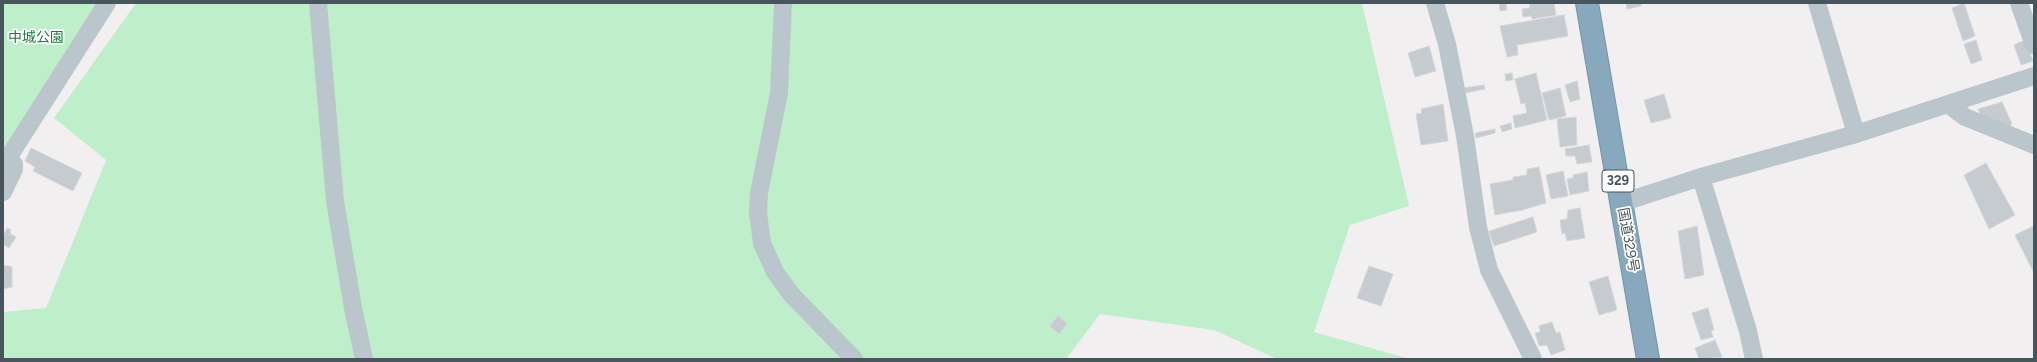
<!DOCTYPE html>
<meta charset="utf-8">
<style>
body{margin:0}
#map{position:relative;width:2037px;height:362px;overflow:hidden;background:#f2eff0;font-family:Figtree,sans-serif}
canvas{display:block}
.frame{position:absolute;inset:0;border:4px solid #48555c;pointer-events:none}
</style>
<div id="map">
<canvas width="2037" height="362"></canvas>
<div class="frame"></div>
</div>
<script>
const ctx = document.querySelector('canvas').getContext('2d');
ctx.lineJoin = 'round';
function fillPath(path, color) { ctx.fillStyle = color; ctx.fill(path, 'evenodd'); }
const shape = rows => new Path2D(rows.map(r => 'M' + r).join(''));
function stroke(path, color, width, dash) { ctx.strokeStyle = color; ctx.lineWidth = width; ctx.lineCap = dash ? 'butt' : 'round'; ctx.setLineDash(dash || []); ctx.stroke(path); }
function drawText(font, color, halo, rows, align = 'center') {
  ctx.font = font + ' Figtree,"Noto Sans JP",sans-serif'; ctx.lineWidth = 3.5; ctx.setLineDash([]); ctx.textBaseline = 'middle'; ctx.strokeStyle = halo; ctx.fillStyle = color; for (const [text, x, y, turn = 0] of rows) {
    ctx.save(); ctx.translate(x, y); ctx.rotate((+turn || 0) * Math.PI / 180); ctx.textAlign = isNaN(turn) ? turn : align; if (halo) ctx.strokeText(text, 0, 0); ctx.fillText(text, 0, 0); ctx.restore();
  }
}
fillPath(shape([
 [3,3,98,3,3,150],
 [136,3,1362,3,1409,206,1350,225,1314,332,1410,359,1277,359,1214,330,1100,314,1066,359,3,359,3,312,46,308,106,160,54,118]
]), '#bfeecb');
const building = shape([
 [1499,3,1506,3,1507,10,1500,11,1499,3],
 [1529,3,1554,3,1556,15,1532,19,1531,16,1523,17,1522,9,1530,8,1529,3],
 [1626,3,1642,3,1641,6,1627,9,1626,3],
 [1964,3,1975,36,1963,41,1952,8,1964,3],
 [1564,15,1568,36,1517,45,1518,55,1507,57,1500,26,1564,15],
 [1976,40,1982,60,1971,64,1964,44,1976,40],
 [2025,40,2033,61,2021,65,2014,45,2025,40],
 [1429,46,1436,71,1415,77,1408,53,1429,46],
 [1512,73,1513,80,1506,81,1505,74,1512,73],
 [1536,73,1547,120,1515,128,1513,116,1527,113,1525,103,1521,104,1515,79,1536,73],
 [1577,81,1580,99,1570,102,1565,85,1577,81],
 [1484,85,1485,89,1465,93,1463,88,1484,85],
 [1560,88,1566,116,1549,120,1542,93,1560,88],
 [1664,94,1671,118,1651,123,1644,100,1664,94],
 [2002,102,2012,124,2006,127,1980,114,1978,109,2002,102],
 [1443,104,1448,141,1421,145,1416,114,1422,113,1421,109,1443,104],
 [1576,117,1577,145,1560,147,1557,119,1576,117],
 [1511,123,1512,129,1502,132,1500,126,1511,123],
 [1495,129,1495,133,1476,138,1475,133,1495,129],
 [1589,145,1592,162,1577,164,1575,156,1566,156,1565,149,1589,145],
 [31,148,82,173,73,191,33,171,35,167,25,161,31,148],
 [1986,163,2015,215,1989,229,1964,175,1986,163],
 [1539,167,1546,203,1522,210,1495,215,1490,184,1513,180,1513,177,1527,175,1527,169,1539,167],
 [1563,171,1568,196,1551,199,1546,175,1563,171],
 [1587,172,1589,191,1570,195,1567,179,1573,178,1573,175,1587,172],
 [1580,208,1585,238,1567,241,1565,233,1562,234,1560,220,1567,219,1568,210,1580,208],
 [1533,217,1537,232,1494,246,1489,231,1533,217],
 [1697,226,1704,275,1685,279,1678,231,1697,226],
 [2034,226,2034,273,2015,235,2034,226],
 [7,228,11,230,10,234,16,237,9,248,3,244,3,237,7,228],
 [3,265,12,267,12,287,3,289,3,265],
 [1369,266,1393,274,1381,306,1357,298,1369,266],
 [1608,276,1617,310,1599,315,1589,282,1608,276],
 [1708,308,1714,330,1711,331,1713,337,1701,340,1692,313,1708,308],
 [1058,316,1067,324,1059,334,1050,326,1058,316],
 [1552,322,1556,333,1560,332,1565,350,1551,355,1547,345,1539,346,1535,333,1540,332,1539,326,1552,322],
 [1715,340,1722,357,1699,359,1695,348,1715,340]
]);
fillPath(building, '#c6cbcf');
stroke(building, '#d3d6db', 1);
const highway = shape([
 [1587,3,1648,359]
]);
stroke(highway, '#7494a8', 24);
stroke(shape([
 [318,3,335,201,353,308,364,359],
 [783,3,779,93,759,193,758,213,762,243,775,272,791,294,854,359],
 [1435,3,1447,44,1465,136,1478,227,1489,270,1533,359],
 [1817,3,1856,134],
 [2019,3,2034,45],
 [1949,105,1965,117,2034,145],
 [3,166,107,3],
 [1701,177,1748,331,1754,359],
 [3,192,14,169,14,164,6,160],
 [1621,203,1701,177,1856,134,2034,76]
]), '#bbc6cc', 18);
stroke(highway, '#88a9bd', 22);
for (const [x, y, w] of [
 [1618,181,32]
]) { const box = new Path2D(); box.roundRect(x - w / 2, y - 11, w, 22, 3); ctx.fillStyle = '#fff'; ctx.fill(box); stroke(box, '#48555c', 1); }
drawText('bold 13px', '#48555c', null, [
 ["329",1618,181]
]);
drawText('14px', '#1a7c3d', '#fff', [
 ["中城公園",36,38]
]);
drawText('14px', '#48555c', '#fff', [
 ["国道329号",1628,240,80]
]);
</script>
